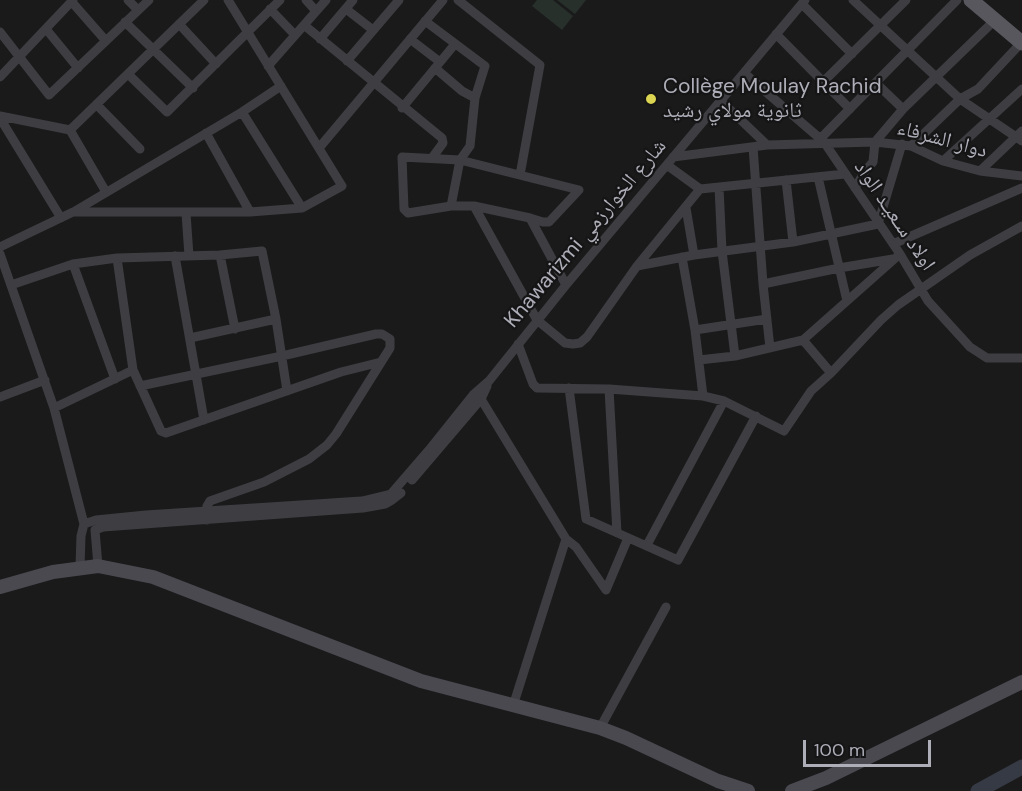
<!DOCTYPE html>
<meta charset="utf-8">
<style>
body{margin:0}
#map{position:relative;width:1022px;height:791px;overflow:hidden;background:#1a1a1b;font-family:"DM Sans",sans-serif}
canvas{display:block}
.scale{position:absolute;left:803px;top:740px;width:128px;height:27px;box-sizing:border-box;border:3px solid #aeaeb9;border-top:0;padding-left:8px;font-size:18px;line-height:21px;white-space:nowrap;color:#aeaeb9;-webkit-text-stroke:4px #151516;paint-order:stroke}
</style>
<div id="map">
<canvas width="1022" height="791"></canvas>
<div class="scale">100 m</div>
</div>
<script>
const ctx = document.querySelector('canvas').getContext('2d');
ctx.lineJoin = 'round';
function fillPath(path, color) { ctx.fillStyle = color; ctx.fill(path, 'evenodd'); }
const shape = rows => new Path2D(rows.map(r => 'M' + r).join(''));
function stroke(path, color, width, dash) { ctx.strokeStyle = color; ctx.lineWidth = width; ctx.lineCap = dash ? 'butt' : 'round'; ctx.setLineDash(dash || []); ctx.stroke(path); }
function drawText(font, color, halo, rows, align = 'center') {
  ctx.font = font + ' "DM Sans","Noto Naskh Arabic",sans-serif'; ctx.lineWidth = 4.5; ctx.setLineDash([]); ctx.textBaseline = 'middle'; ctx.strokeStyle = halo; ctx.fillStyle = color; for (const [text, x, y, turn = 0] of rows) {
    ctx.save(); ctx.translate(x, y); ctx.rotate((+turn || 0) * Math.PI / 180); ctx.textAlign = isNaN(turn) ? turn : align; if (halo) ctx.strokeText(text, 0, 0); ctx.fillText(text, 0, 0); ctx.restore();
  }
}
fillPath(shape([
 [537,0,553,0,573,16,562,30,532,6],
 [557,0,586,0,575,14]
]), '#28302c');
stroke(shape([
 [978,791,1022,767]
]), '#363a44', 15);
stroke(shape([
 [128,0,138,10],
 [306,0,316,11],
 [458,0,540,65,520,175],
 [853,0,960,99,1022,141],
 [71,1,106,41],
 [802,4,852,54],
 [270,9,295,35],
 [346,9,373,30],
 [425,21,485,66,475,98],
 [125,22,193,88],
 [179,24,216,64],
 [304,25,442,138,443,143,432,158],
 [46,29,78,68],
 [0,32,49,95,149,0],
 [776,34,850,109],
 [320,39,353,0],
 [410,39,440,62],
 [347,61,399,0],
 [268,66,326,0],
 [435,68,462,91,475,98,470,146,460,160,402,157,404,209,408,213,451,206],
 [744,73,824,142,900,254,928,301,970,347,987,358,1022,358],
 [128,74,167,112,280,0],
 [0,77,73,0],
 [823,82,906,0],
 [876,83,903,109],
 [720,100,767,145],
 [97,105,140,149],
 [402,108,455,44],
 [242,112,302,208],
 [0,116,70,130,106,192],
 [0,118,61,218],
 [70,130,204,0],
 [206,133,250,212],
 [821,138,957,0],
 [911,146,960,99,978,89,1021,43],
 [753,147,763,284,770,348],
 [319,148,443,0],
 [673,157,767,145,875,142,911,146,943,161,980,171,1022,176],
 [943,161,1022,89],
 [667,165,700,189,845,174],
 [980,171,1022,131],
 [818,177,847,301],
 [786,180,793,242],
 [719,187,722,251,735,356],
 [855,188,865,171,873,162,875,142,903,109,995,20],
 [474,206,451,206,460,160,579,190,549,222,543,222,530,218],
 [686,208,694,255],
 [75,211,242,112,281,86],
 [186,213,189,256],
 [893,244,1022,188],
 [0,247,73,212,250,212,302,208,342,186,228,0],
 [0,254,54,408,84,524,81,536,80,567],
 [220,255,235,329],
 [175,256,204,420],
 [682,257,695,330,703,396],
 [73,264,115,379],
 [637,266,694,255,793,242,878,224,902,144],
 [763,284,839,268,893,259],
 [11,285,73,264,117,258,220,255,262,251,276,319,287,391],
 [566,285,530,218,474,206,537,320,565,343,573,344,580,343,587,337,637,266,700,189],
 [695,330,767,319],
 [190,338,276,319],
 [803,340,831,373],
 [518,344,533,384,537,388,609,389,703,396,724,401,784,431,811,391,831,373,881,320,898,305,970,255,1022,226],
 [699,360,735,356,803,340,900,254],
 [133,370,161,431,166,433,341,372,381,362],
 [140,386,282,356,376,334,382,334,390,339,390,348,336,434,327,445,309,459,264,482,210,501,207,506,207,520],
 [569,388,586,519,678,560,756,416],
 [609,389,617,533],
 [0,397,45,380],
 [477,398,481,399,566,539,576,547,606,590,628,538],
 [54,408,133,370,117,258],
 [412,480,481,399,487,386],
 [84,524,96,520,146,515,362,501,391,494,429,450,473,395,489,381,566,285,805,0],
 [95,530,103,527,363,508,385,504,392,500,401,493],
 [95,530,98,566],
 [647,545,724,401],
 [513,706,566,539],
 [600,728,666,607]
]), '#3e3d42', 9);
stroke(shape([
 [0,587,53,572,98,566,153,577,421,681,600,728,626,738,718,781,748,791],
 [792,791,826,778,1022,682]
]), '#4a4950', 14);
stroke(shape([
 [971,0,1022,43]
]), '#58575e', 15);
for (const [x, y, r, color] of [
 [651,99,6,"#dcd551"]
]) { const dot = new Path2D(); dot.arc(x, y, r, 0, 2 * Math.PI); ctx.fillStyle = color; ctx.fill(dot); stroke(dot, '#151516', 2); }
drawText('21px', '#aeaeb9', '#151516', [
 ["Collège Moulay Rachid",663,87],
 ["ثانوية مولاي رشيد",663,111]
], 'left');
drawText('21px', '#aeaeb9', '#151516', [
 ["دوار الشرفاء",942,140,15],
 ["اولاد سـعيـد الواد",894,216,56],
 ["Khawarizmi شارع الخوارزمي",586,234,-50]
]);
</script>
